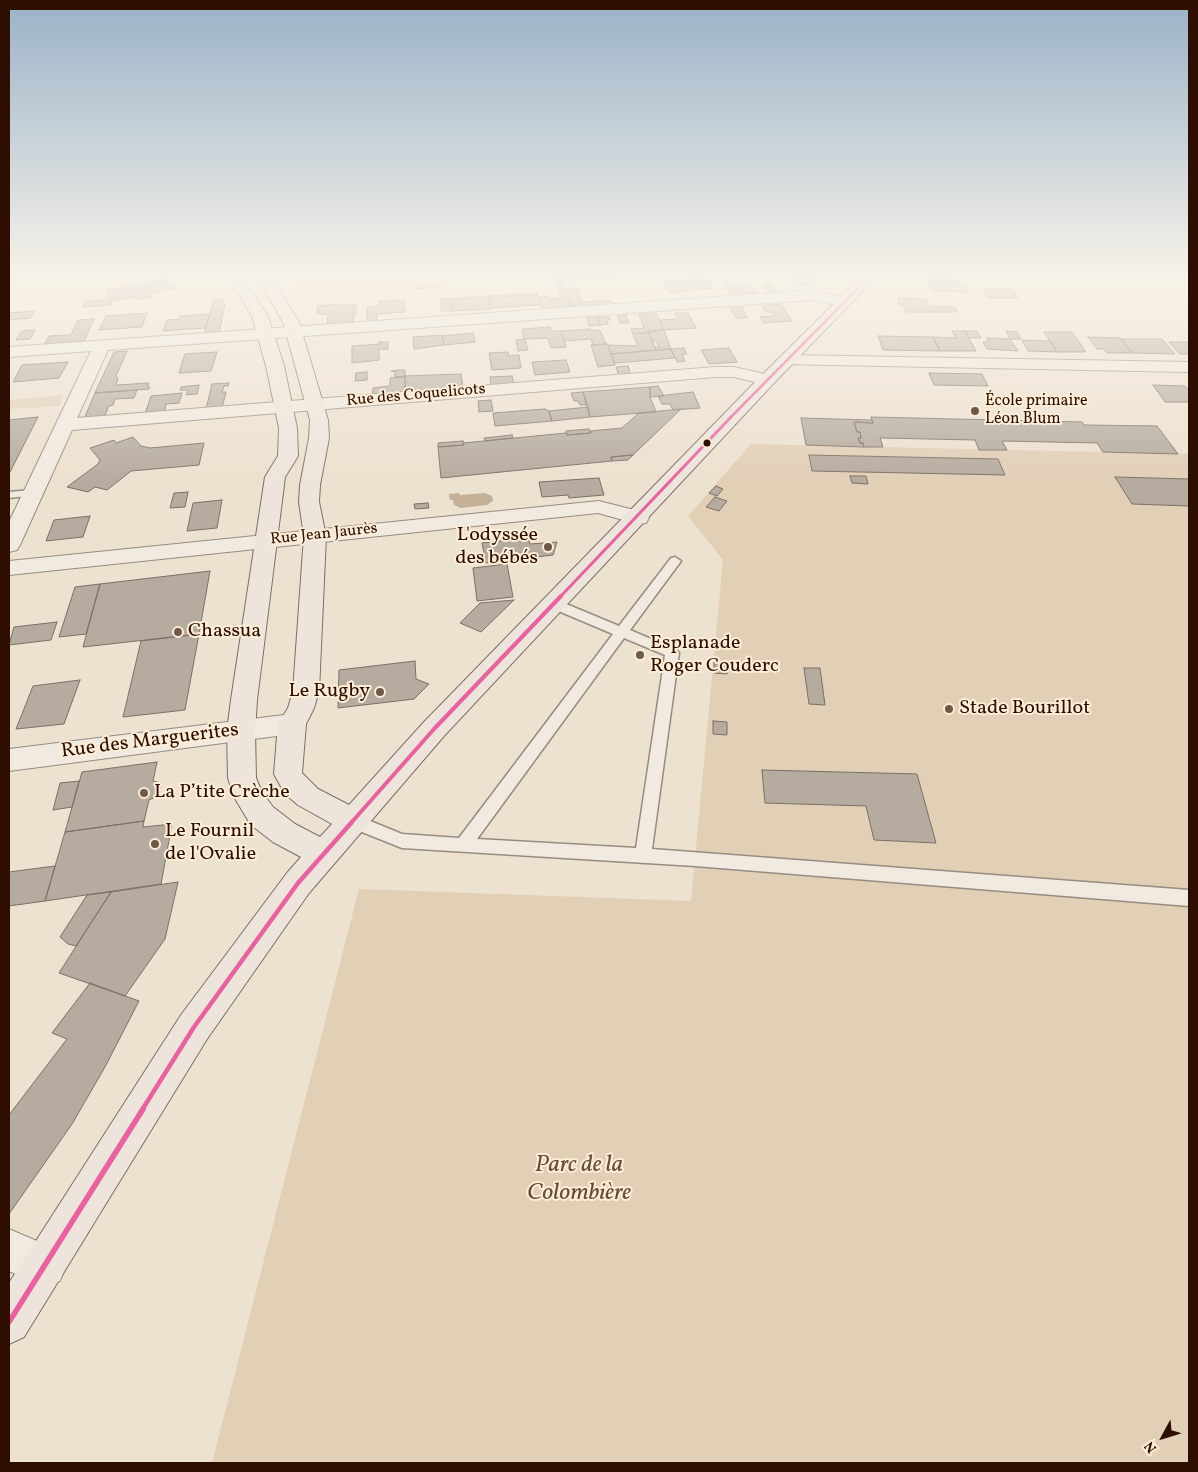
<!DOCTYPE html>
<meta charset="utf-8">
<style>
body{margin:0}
#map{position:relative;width:1198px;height:1472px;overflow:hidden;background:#ede1cf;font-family:Vollkorn,serif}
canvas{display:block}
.frame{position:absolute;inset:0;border:10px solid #2d0e01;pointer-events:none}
.north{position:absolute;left:1138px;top:1412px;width:50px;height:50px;-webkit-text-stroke:4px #fcedd7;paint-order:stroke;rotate:231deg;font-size:14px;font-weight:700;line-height:20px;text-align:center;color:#2d0e01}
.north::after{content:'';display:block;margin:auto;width:18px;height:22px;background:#2d0e01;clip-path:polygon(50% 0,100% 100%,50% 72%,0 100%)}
</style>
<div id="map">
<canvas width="1198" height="1472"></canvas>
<div class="frame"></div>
<div class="north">N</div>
</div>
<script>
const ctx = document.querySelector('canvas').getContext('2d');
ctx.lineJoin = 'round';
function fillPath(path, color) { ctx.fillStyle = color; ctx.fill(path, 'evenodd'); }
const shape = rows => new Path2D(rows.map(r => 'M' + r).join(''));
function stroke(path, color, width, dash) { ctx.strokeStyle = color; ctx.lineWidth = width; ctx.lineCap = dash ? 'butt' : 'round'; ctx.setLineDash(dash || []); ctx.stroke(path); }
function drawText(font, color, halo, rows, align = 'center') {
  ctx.font = font + ' Vollkorn,serif'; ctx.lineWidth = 4; ctx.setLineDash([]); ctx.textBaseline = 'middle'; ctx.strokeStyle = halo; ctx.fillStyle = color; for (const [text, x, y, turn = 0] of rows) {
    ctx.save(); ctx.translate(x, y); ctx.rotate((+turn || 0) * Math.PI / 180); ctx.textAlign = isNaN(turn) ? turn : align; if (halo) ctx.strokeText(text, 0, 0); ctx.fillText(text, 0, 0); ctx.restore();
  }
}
fillPath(shape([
 [289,277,561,277,302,294],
 [64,395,59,406,9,409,9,400],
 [751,444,1189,454,1189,1463,212,1463,359,889,691,901,723,560,688,516]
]), '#e1cfb6');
fillPath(shape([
 [459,493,460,495,485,493,492,496,493,501,487,505,461,508,454,505,453,500,450,500,449,494]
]), '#c5b098');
const building = shape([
 [169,277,176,288,149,294,151,297,136,300,134,297,110,301,105,290,169,277],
 [561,277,571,309,542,311,538,297,548,296,549,299,560,299,555,281,552,281,550,278,561,277],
 [561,277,613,277,614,279,568,281,569,282,562,283,561,277],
 [708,277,714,288,669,293,663,281,708,277],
 [793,277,822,277,812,287,788,282,793,277],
 [928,277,955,277,958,282,965,283,967,286,964,286,967,292,935,291,930,288,928,277],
 [749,282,759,296,732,297,723,283,749,282],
 [763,284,771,284,778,294,770,295,763,284],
 [440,285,440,287,413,289,413,286,440,285],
 [578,288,582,302,610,300,612,306,571,309,564,289,578,288],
 [983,289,1012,289,1018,298,988,298,983,289],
 [537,293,537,295,489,298,489,296,537,293],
 [537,295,540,305,491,308,489,298,537,295],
 [489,296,491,309,452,311,450,299,489,296],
 [899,298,926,299,930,306,955,307,957,312,906,312,903,305,898,303,899,298],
 [214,299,222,299,225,304,219,333,204,334,214,299],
 [440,299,450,299,452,311,441,311,440,299],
 [110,300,112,305,83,307,86,301,110,300],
 [404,300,405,312,377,314,377,322,367,323,367,307,378,306,379,301,404,300],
 [338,304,338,306,356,304,356,314,354,314,353,324,327,325,328,314,317,314,318,306,338,304],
 [781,304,792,321,764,323,760,317,775,316,772,312,766,312,761,306,781,304],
 [742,307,748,318,736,318,730,308,742,307],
 [34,311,30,318,9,320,9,313,34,311],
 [147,313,142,327,99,330,106,316,147,313],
 [656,313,664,330,633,334,631,329,644,328,639,314,656,313],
 [675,313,688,313,696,328,664,330,660,320,678,319,675,313],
 [210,314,205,328,163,331,167,320,179,319,180,316,210,314],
 [626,315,629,323,620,323,617,316,626,315],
 [597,317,609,317,610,320,607,320,608,324,600,325,597,317],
 [597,317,600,325,589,326,587,318,597,317],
 [94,319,84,342,44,345,49,336,71,335,78,320,94,319],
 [550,327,551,331,561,331,566,347,551,348,548,338,525,339,528,350,518,351,516,340,524,339,522,329,550,327],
 [590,329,590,331,600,330,606,344,593,345,591,339,564,341,561,331,590,329],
 [35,330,30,339,16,340,22,331,35,330],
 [664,330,671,349,656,350,655,347,659,347,656,341,652,341,648,331,664,330],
 [952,331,965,331,976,351,940,351,933,337,956,338,952,331],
 [965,331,977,331,981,338,969,338,965,331],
 [1006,331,1017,332,1021,339,1010,339,1006,331],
 [1044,332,1072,332,1086,352,1057,352,1044,332],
 [473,333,475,342,444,345,442,336,473,333],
 [649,333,656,350,611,354,608,345,638,346,633,334,649,333],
 [442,335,444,345,414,349,413,337,442,335],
 [878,336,933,337,940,351,883,350,878,336],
 [1088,337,1120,338,1132,353,1107,353,1104,349,1097,349,1088,337],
 [987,338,1010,339,1018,351,987,349,983,342,989,342,987,338],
 [1121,339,1162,339,1175,354,1132,353,1121,339],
 [1022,340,1050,341,1057,352,1028,351,1022,340],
 [379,342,388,342,388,349,379,349,379,360,352,363,352,346,380,344,379,342],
 [1169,342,1189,342,1189,354,1180,354,1169,342],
 [607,344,615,365,598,367,591,345,607,344],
 [684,348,687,354,682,354,685,361,677,362,671,349,684,348],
 [729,348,737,362,709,364,701,350,729,348],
 [671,349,675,358,615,363,611,354,671,349],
 [127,351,116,376,118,378,116,385,149,383,147,387,150,387,149,389,95,393,114,352,127,351],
 [217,352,211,371,179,373,185,354,217,352],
 [508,352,509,356,519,355,521,368,492,370,489,353,508,352],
 [566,360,570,372,535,375,532,362,566,360],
 [68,362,59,378,13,382,22,365,68,362],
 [628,366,631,375,619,376,616,367,628,366],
 [399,370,405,370,405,376,395,377,395,372,391,371,399,370],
 [367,372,367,380,355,381,356,373,367,372],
 [929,373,982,374,988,386,934,385,929,373],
 [461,374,463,388,405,393,405,376,461,374],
 [512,376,514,384,491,386,490,377,512,376],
 [405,377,405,393,372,396,373,388,390,386,390,378,405,377],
 [229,383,228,386,224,386,222,392,226,392,222,408,206,409,212,384,229,383],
 [199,385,197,394,186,395,188,390,180,390,181,387,199,385],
 [1153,385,1185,386,1189,391,1189,402,1165,402,1153,385],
 [658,386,664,396,650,397,650,387,658,386],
 [650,387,650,397,656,412,590,417,583,392,650,387],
 [137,390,134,398,115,399,113,405,109,406,104,417,84,419,95,393,137,390],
 [583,392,587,405,580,405,578,401,574,401,571,393,583,392],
 [693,392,700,408,673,410,670,404,662,404,658,396,693,392],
 [182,393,179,403,166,404,164,413,145,414,151,396,182,393],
 [491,400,493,411,479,412,478,401,491,400],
 [588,407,590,417,552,421,549,411,588,407],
 [545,409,549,411,552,421,495,426,493,413,545,409],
 [681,409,633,455,611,457,612,461,441,478,438,447,464,445,463,443,566,433,567,435,591,433,590,431,622,428,639,413,681,409],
 [38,417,9,474,9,420,38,417],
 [871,417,1082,422,1084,425,1157,426,1178,454,1103,452,1097,443,1002,441,1007,450,979,450,975,440,880,438,883,447,864,447,863,443,860,443,858,438,861,438,860,432,857,432,854,422,873,423,871,417],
 [801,418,872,420,873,423,854,422,857,432,860,432,861,438,858,438,860,443,863,443,864,447,806,445,801,418],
 [589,429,591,433,567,435,566,431,589,429],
 [512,435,513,438,485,441,484,438,512,435],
 [133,437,141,446,150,448,204,443,199,465,131,471,107,490,95,487,88,492,67,487,98,464,100,460,90,448,114,440,116,443,133,437],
 [463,441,464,445,438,447,438,443,463,441],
 [633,455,628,460,612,461,611,457,633,455],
 [809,455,998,459,1005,475,812,471,809,455],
 [850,476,866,476,868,484,852,483,850,476],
 [1115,477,1189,479,1189,506,1132,504,1115,477],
 [599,478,604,495,569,498,568,495,542,497,539,482,599,478],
 [716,486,723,489,717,496,709,493,716,486],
 [188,492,185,507,170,508,174,493,188,492],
 [715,497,727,501,719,511,706,507,715,497],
 [222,500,217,528,187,531,193,503,222,500],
 [428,503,429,508,415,509,414,504,428,503],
 [90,516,83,537,46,541,54,520,90,516],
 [528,538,530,544,557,542,553,555,486,563,482,543,528,538],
 [507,564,513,597,477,601,473,568,507,564],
 [210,571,199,634,83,647,100,584,210,571],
 [100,584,86,634,59,637,75,587,100,584],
 [514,600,481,632,460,623,480,603,514,600],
 [57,622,51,640,9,645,14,627,57,622],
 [199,634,185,710,123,717,141,641,199,634],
 [415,661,416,679,429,684,414,699,338,708,339,670,415,661],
 [714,663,727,663,727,674,714,673,714,663],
 [804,668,820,668,825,705,809,704,804,668],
 [80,680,64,724,16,729,33,686,80,680],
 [713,721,727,722,727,735,713,734,713,721],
 [157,762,153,781,161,783,158,796,149,800,144,821,65,832,82,772,157,762],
 [762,770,917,774,936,843,874,840,866,806,765,803,762,770],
 [79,781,72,807,53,810,60,783,79,781],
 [144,821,143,827,172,824,161,884,45,901,65,832,144,821],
 [55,866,45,901,9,906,9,872,55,866],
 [178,882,165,939,125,996,59,973,111,892,178,882],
 [111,892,76,946,68,944,60,937,87,895,111,892],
 [90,983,139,1001,105,1067,72,1124,9,1214,9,1115,67,1039,52,1033,90,983]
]);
fillPath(building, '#b5ab9e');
stroke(building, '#7c7065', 1);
const lane = shape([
 [32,490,38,493,36,495,9,498,9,492,32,490],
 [675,557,681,561,630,630,677,650,679,653,652,849,1189,890,1189,906,695,866,402,848,347,826,345,821,347,816,353,814,402,834,459,838,613,634,549,607,548,604,549,601,559,601,619,626,671,558,675,557],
 [624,638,665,655,636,848,477,839,624,638]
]);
const street = shape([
 [813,290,849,299,852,302,849,305,844,307,813,300,108,350,77,418,715,367,734,367,773,376,776,380,773,384,767,385,734,377,715,377,72,430,20,545,17,550,9,552,9,522,91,351,9,357,9,347,813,290],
 [787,355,1189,362,1189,372,781,364,778,360,781,356,787,355],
 [599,501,646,513,649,518,646,523,638,524,598,513,9,575,9,561,599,501],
 [292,714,302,717,306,724,302,731,292,734,9,771,9,749,292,714],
 [9,1229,60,1251,66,1266,60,1281,45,1287,9,1271,9,1229]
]);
const primary = shape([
 [228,277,242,277,268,316,284,366,297,428,298,456,285,477,257,700,255,731,256,778,262,792,273,807,295,824,320,837,332,824,298,805,285,794,274,774,278,724,288,708,293,691,304,536,299,502,300,485,309,438,310,420,283,322,257,277,271,277,299,322,328,420,329,438,320,485,319,502,326,536,319,691,314,708,306,724,302,773,318,789,349,805,424,722,761,376,861,277,876,277,773,384,444,736,309,893,207,1039,24,1337,9,1344,9,1283,181,1015,287,873,301,857,273,842,251,825,234,797,228,778,227,731,231,700,265,477,278,456,279,428,266,366,252,316,228,277]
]);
stroke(lane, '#978c80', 3);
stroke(street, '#978c80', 2);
stroke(primary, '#7c7065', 2);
fillPath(lane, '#f0eae0');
fillPath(street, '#f0eae0');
fillPath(primary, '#ede5db');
stroke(shape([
 [730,418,869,277]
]), '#ea619f', 2.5);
stroke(shape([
 [560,597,731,417]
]), '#ea619f', 3);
stroke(shape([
 [351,823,434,729,561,596]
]), '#ea619f', 4);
stroke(shape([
 [142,1110,194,1027,298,883,352,822]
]), '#ea619f', 4.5);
stroke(shape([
 [9,1322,143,1109]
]), '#ea619f', 5.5);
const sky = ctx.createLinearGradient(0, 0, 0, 483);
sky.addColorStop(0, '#9ab2c8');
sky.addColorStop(0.57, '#f7f2e9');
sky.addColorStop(1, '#f7f2e900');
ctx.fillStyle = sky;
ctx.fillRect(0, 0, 1198, 483);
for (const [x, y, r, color] of [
 [975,411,5,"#705849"],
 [707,443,4.5,"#2d0e01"],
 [548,547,5,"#705849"],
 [178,632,5,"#705849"],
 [640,655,5,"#705849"],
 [380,692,5,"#705849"],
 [949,709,5,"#705849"],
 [144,793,5,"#705849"],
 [155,844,5,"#705849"]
]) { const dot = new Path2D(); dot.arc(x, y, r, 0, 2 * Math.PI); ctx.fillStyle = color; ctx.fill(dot); stroke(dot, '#fcedd7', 2); }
drawText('16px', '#2d0e01', '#fcedd7', [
 ["Rue des Coquelicots",416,396,-5],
 ["Rue Jean Jaurès",324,535,-6]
]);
drawText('16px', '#2d0e01', '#fcedd7', [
 ["École primaire",985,402],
 ["Léon Blum",985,420]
], 'left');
drawText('20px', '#2d0e01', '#fcedd7', [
 ["L'odyssée",538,536,"right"],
 ["des bébés",538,559,"right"],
 ["Chassua",188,632],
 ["Esplanade",650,644],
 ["Roger Couderc",650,667],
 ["Le Rugby",370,692,"right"],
 ["Stade Bourillot",959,709],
 ["La P’tite Crèche",154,793],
 ["Le Fournil",165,832],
 ["de l'Ovalie",165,855]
], 'left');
drawText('20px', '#2d0e01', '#fcedd7', [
 ["Rue des Marguerites",150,742,-7]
]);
drawText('italic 24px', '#684c39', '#fcedd7', [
 ["Parc de la",579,1167],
 ["Colombière",579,1195]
]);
</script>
